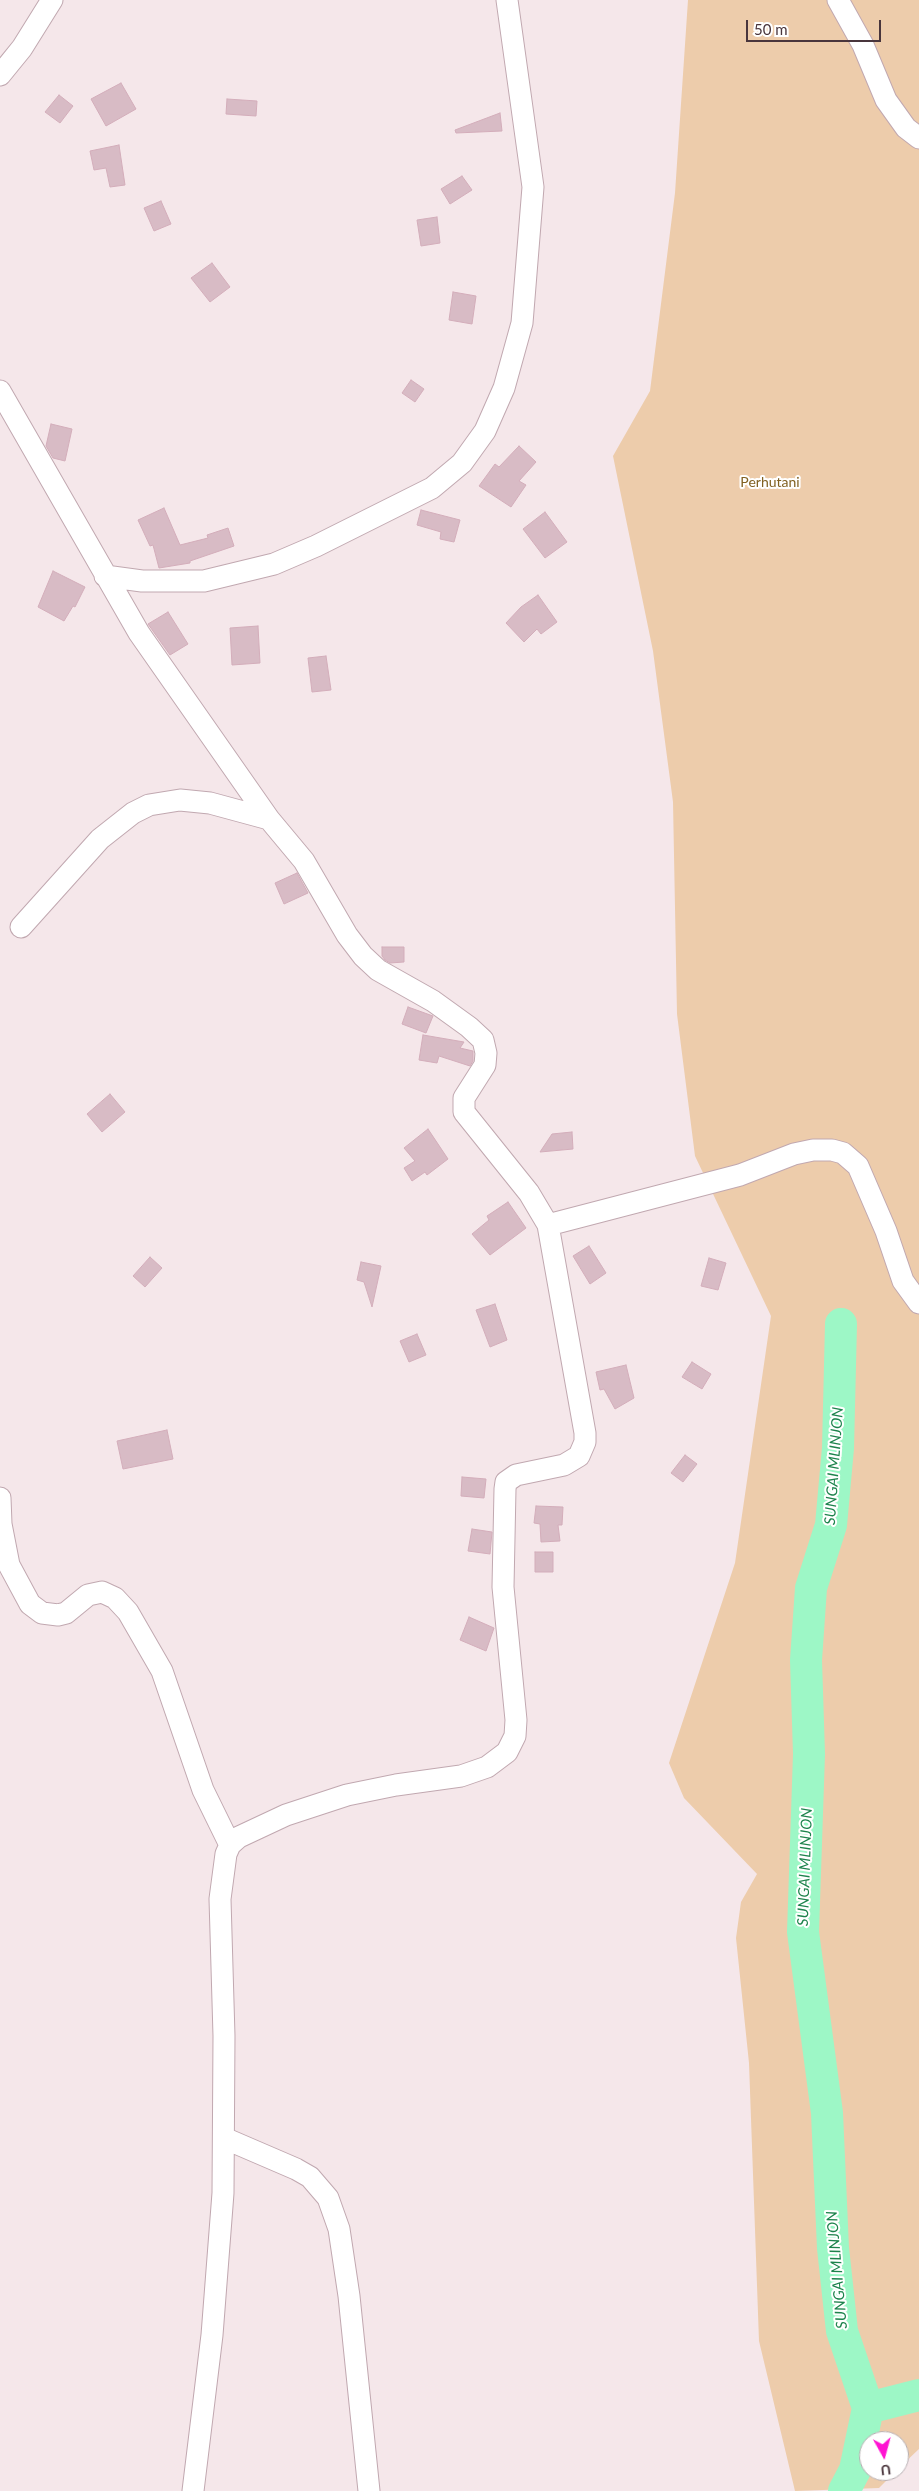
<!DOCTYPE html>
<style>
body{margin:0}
#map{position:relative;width:919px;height:2491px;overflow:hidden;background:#f5e7ea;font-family:Lato,sans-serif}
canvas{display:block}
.north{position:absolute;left:859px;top:2431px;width:50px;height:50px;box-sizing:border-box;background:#fff;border:1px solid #b6aeb1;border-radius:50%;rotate:173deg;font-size:14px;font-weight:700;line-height:20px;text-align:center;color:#49353c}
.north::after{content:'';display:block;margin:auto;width:18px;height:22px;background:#ff13d2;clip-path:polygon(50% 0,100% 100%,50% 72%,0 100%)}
.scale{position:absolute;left:746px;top:20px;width:135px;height:22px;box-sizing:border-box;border:2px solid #49353c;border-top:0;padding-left:6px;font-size:15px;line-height:18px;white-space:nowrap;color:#49353c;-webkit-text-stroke:4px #fff;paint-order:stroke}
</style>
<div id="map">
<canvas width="919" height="2491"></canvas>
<div class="north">U</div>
<div class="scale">50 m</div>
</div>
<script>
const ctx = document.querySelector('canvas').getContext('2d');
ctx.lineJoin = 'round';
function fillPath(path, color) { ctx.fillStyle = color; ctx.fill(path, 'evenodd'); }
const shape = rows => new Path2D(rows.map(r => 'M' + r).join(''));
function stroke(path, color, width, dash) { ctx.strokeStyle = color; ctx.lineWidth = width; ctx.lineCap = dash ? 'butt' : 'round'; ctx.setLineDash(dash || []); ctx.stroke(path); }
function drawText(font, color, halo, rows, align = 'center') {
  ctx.font = font + ' Lato,sans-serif'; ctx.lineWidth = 4; ctx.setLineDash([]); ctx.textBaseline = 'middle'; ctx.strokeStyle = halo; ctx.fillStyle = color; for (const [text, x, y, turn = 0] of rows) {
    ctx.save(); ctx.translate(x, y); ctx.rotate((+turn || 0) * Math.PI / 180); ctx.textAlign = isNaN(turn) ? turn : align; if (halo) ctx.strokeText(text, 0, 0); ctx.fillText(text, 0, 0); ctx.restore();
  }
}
fillPath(shape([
 [688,0,919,0,919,2449,899,2468,899,2441,869,2441,869,2471,896,2471,879,2488,795,2491,759,2341,749,2063,736,1938,741,1902,757,1874,684,1798,669,1763,735,1563,771,1316,695,1156,677,1014,673,802,653,651,613,456,650,391,675,193]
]), '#edccab');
stroke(shape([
 [841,1324,838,1448,831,1525,811,1588,806,1660,809,1754,803,1932,827,2113,833,2248,842,2331,868,2408],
 [844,2491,855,2470,868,2408,919,2395]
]), '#9df7c6', 32);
const building = shape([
 [121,83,136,109,106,126,91,99,121,83],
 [59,95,73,106,60,123,45,112,59,95],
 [227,99,257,101,256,116,226,114,227,99],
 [500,113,502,131,456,133,455,130,500,113],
 [119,145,125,185,110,187,106,168,94,170,90,151,119,145],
 [462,176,472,190,450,204,441,189,462,176],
 [161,201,171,224,154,231,144,208,161,201],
 [437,217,440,243,421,246,417,220,437,217],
 [212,263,230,287,210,302,191,278,212,263],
 [453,292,476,296,472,324,449,320,453,292],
 [411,380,424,389,415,402,402,393,411,380],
 [51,424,72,429,65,461,53,458,46,446,51,424],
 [519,446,536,462,519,481,526,485,511,507,479,486,495,464,499,467,519,446],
 [164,508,180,545,208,538,207,535,228,528,234,546,190,561,190,563,159,568,153,545,150,546,138,520,164,508],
 [421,510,460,520,454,542,440,539,441,532,417,525,421,510],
 [545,512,567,542,545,558,523,529,545,512],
 [53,571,85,587,75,607,73,606,64,621,38,607,53,571],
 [538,595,557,622,541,634,537,629,524,642,506,623,521,607,538,595],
 [168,612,188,644,170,655,148,624,168,612],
 [258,626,260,663,232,665,230,628,258,626],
 [326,656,331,690,312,692,308,658,326,656],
 [297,873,308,893,284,904,275,883,297,873],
 [382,947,404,947,404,962,390,963,385,960,382,956,382,947],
 [408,1007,433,1016,426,1033,402,1024,408,1007],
 [423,1035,464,1042,460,1048,473,1051,473,1061,470,1066,439,1056,437,1063,419,1060,423,1035],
 [110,1094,125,1112,102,1132,87,1114,110,1094],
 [428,1129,448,1159,427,1175,425,1172,412,1181,404,1168,415,1161,404,1148,428,1129],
 [572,1132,573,1149,540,1152,552,1134,572,1132],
 [508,1202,526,1228,490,1255,472,1234,489,1220,487,1216,508,1202],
 [589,1246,606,1273,590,1284,573,1256,589,1246],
 [150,1257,162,1268,145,1287,133,1276,150,1257],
 [709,1258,726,1263,718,1290,701,1286,709,1258],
 [361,1262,381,1266,372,1307,364,1282,357,1280,361,1262],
 [495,1304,507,1340,490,1347,476,1310,495,1304],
 [417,1334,426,1355,409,1362,400,1341,417,1334],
 [692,1362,711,1374,702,1389,682,1377,692,1362],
 [626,1365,634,1398,615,1409,604,1389,600,1390,596,1372,626,1365],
 [167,1430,173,1459,123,1469,117,1441,167,1430],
 [685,1455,697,1464,683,1482,671,1473,685,1455],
 [462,1477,486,1479,484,1498,461,1496,462,1477],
 [536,1506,563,1507,562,1525,558,1525,560,1541,541,1542,540,1524,534,1523,536,1506],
 [472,1529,492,1532,490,1554,468,1551,472,1529],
 [535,1552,553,1552,553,1572,535,1572,535,1552],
 [469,1617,494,1628,486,1651,460,1640,469,1617]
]);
fillPath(building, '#d8bbc5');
stroke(building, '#d3adba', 1);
const minor = shape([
 [838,0,863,45,886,100,906,128,919,138],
 [0,75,22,48,52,0],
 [0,391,139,633,269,819,304,861,347,935,363,956,378,970,433,1001,469,1027,483,1040,486,1053,485,1065,464,1098,464,1112,529,1193,548,1225,585,1433,585,1442,579,1456,564,1465,516,1475,506,1482,505,1489,503,1587,516,1720,515,1736,507,1752,487,1767,461,1776,396,1785,347,1795,286,1815,239,1837,230,1845,226,1854,220,1899,224,2036,223,2193,212,2335,193,2491],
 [105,576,142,581,204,581,274,564,316,546,432,488,462,463,485,431,504,388,522,323,533,187,507,0],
 [21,927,100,839,133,813,149,805,180,800,210,803,269,819],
 [548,1225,740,1175,794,1154,813,1150,832,1150,843,1153,858,1166,886,1231,903,1281,919,1303],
 [0,1498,1,1524,9,1565,30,1604,42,1613,58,1615,66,1613,88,1595,102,1592,115,1598,128,1612,162,1671,203,1790,230,1845],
 [224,2138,296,2169,310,2177,328,2198,339,2229,349,2296,369,2491]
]);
stroke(minor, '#c1a8b0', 23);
stroke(minor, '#fff', 21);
drawText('14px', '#816122', '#fff', [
 ["Perhutani",770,482]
]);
drawText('italic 15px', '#1d834c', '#fff', [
 ["SUNGAI MLINJON",834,1466,-86],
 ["SUNGAI MLINJON",805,1867,-88],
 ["SUNGAI MLINJON",837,2270,-95]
]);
</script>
